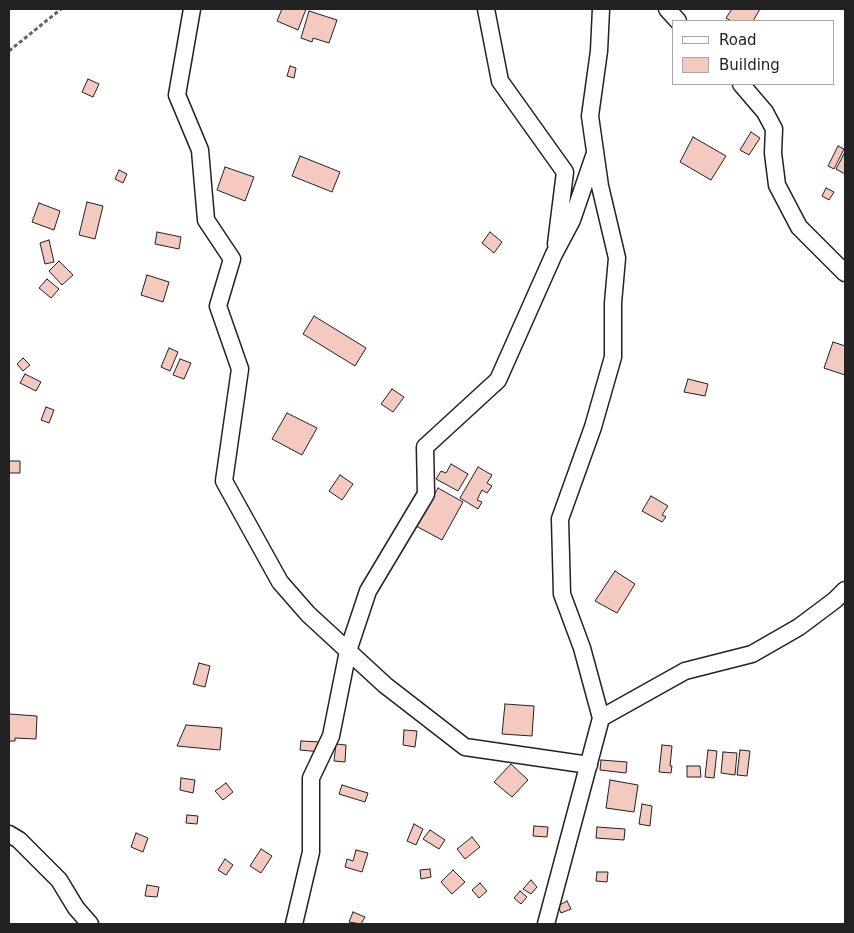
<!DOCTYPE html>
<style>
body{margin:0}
#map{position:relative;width:854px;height:933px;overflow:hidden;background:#fff;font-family:"DejaVu Sans",sans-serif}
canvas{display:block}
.frame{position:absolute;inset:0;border:10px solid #222;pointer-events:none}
.legend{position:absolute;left:672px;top:20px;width:162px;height:65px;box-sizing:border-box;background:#fff;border:1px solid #a7a7a7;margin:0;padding:6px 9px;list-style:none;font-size:15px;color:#222}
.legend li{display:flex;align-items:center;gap:10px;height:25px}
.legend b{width:25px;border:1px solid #a7a7a7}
</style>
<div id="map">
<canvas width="854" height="933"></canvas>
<div class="frame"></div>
<ul class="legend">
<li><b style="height:6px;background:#fff"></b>Road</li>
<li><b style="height:14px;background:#f3c9c0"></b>Building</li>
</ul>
</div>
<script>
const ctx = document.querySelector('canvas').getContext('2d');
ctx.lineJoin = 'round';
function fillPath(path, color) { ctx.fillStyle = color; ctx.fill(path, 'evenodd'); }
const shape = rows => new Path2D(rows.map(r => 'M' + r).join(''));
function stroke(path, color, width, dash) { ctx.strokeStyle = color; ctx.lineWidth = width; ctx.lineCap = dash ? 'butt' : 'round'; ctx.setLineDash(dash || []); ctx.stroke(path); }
const building = shape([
 [282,9,306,9,298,30,277,21,282,9],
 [732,9,760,9,753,21,731,21,726,18,732,9],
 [309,11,337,20,329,43,313,38,312,42,301,38,309,11],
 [290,66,296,68,294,78,287,76,290,66],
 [88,79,99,84,93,97,82,92,88,79],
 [751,132,760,138,749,155,740,150,751,132],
 [693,137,726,156,711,180,680,162,693,137],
 [838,146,844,149,834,169,828,166,838,146],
 [845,152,845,174,836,169,845,152],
 [300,156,340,172,332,192,292,176,300,156],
 [225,167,254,177,245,201,217,190,225,167],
 [119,170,127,174,123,183,115,179,119,170],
 [826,188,834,192,829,200,822,196,826,188],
 [87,202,103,206,95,239,79,235,87,202],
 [39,203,60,211,54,230,32,222,39,203],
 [157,232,181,237,179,249,155,244,157,232],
 [490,232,502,242,494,253,482,243,490,232],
 [49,240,54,262,45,264,40,243,49,240],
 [59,261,73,275,62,285,49,271,59,261],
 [147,275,169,282,163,302,141,295,147,275],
 [47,279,59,289,51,298,39,288,47,279],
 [314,316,366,348,355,366,303,334,314,316],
 [833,342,845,346,845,375,824,368,833,342],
 [169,348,178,352,170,371,161,367,169,348],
 [23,358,30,365,23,371,17,364,23,358],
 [180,359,191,363,184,379,173,375,180,359],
 [25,374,41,382,36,391,20,383,25,374],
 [688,379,708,384,705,396,684,392,688,379],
 [392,389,404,397,393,412,381,404,392,389],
 [46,407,54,410,49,423,41,420,46,407],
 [287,413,317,428,302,455,272,439,287,413],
 [9,461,20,461,20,473,9,473,9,461],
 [451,464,468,474,458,491,436,479,441,471,446,473,451,464],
 [478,467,492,475,487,483,492,486,487,493,482,490,477,500,482,502,478,509,460,498,478,467],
 [340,475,353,484,342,500,329,491,340,475],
 [438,488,463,502,442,540,416,526,438,488],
 [651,496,668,506,662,515,666,517,662,522,642,511,651,496],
 [615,571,635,584,617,613,595,601,615,571],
 [199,663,210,666,205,687,193,684,199,663],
 [505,704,534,706,532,736,502,734,505,704],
 [9,714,37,716,36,739,15,738,15,741,9,741,9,714],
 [186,725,222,728,220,750,177,746,186,725],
 [404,730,417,731,415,747,403,745,404,730],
 [301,741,321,742,321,752,300,750,301,741],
 [336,744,346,745,345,762,334,761,336,744],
 [662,745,672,746,670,766,672,766,671,773,659,772,662,745],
 [708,750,717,751,714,778,705,777,708,750],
 [740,750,750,751,747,776,737,775,740,750],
 [723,752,737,753,735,775,721,773,723,752],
 [601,760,627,762,626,773,600,770,601,760],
 [511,764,528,780,512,797,494,782,511,764],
 [687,766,700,766,701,777,687,777,687,766],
 [181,778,195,780,193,793,180,790,181,778],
 [610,780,638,785,634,812,606,808,610,780],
 [226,783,233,792,223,800,215,791,226,783],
 [342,785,368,793,365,802,339,794,342,785],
 [642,804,652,806,650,826,639,824,642,804],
 [187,815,198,816,197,824,186,823,187,815],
 [414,824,423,829,416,845,407,841,414,824],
 [534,826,548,827,547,837,533,836,534,826],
 [597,827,625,829,624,840,596,838,597,827],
 [430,830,445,840,439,849,423,839,430,830],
 [136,833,148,838,143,852,131,847,136,833],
 [472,837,480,847,465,859,457,849,472,837],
 [261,849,272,856,261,873,250,866,261,849],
 [356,850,368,853,362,872,345,867,347,859,353,861,356,850],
 [225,859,233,865,226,875,218,870,225,859],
 [430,869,431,877,421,879,420,870,430,869],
 [453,870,465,882,452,894,441,882,453,870],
 [597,872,608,872,607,882,596,881,597,872],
 [531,880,537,887,531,894,523,889,531,880],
 [480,883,487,891,479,898,472,890,480,883],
 [147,885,159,887,157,897,145,896,147,885],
 [520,891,527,897,521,904,514,898,520,891],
 [567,901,571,909,561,913,558,906,567,901],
 [353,912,365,917,361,924,349,922,353,912]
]);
fillPath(building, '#f3c9c0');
stroke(building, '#222', 1);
const street = shape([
 [192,9,177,95,200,150,206,220,232,259,218,306,240,369,224,481,280,582,308,614,385,685,465,747,589,765],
 [486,9,500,81,565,172,556,244],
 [667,9,678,21],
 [741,84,765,112,774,129,773,153,777,185,799,227,845,273],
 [601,718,685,671,752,654,799,627,835,600,845,590],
 [9,834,19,840,59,880,76,908,90,924],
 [294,924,311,852,311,778,331,736,348,651,368,591,426,494,425,447,498,380,554,254,572,220,594,156],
 [546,924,601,718,582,648,562,594,560,519,593,427,613,357,613,303,617,258,600,186,590,116,599,51,601,9]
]);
stroke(street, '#222', 19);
stroke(shape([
 [9,51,61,9]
]), '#646464', 3, [4, 2.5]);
stroke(street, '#fff', 16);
</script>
